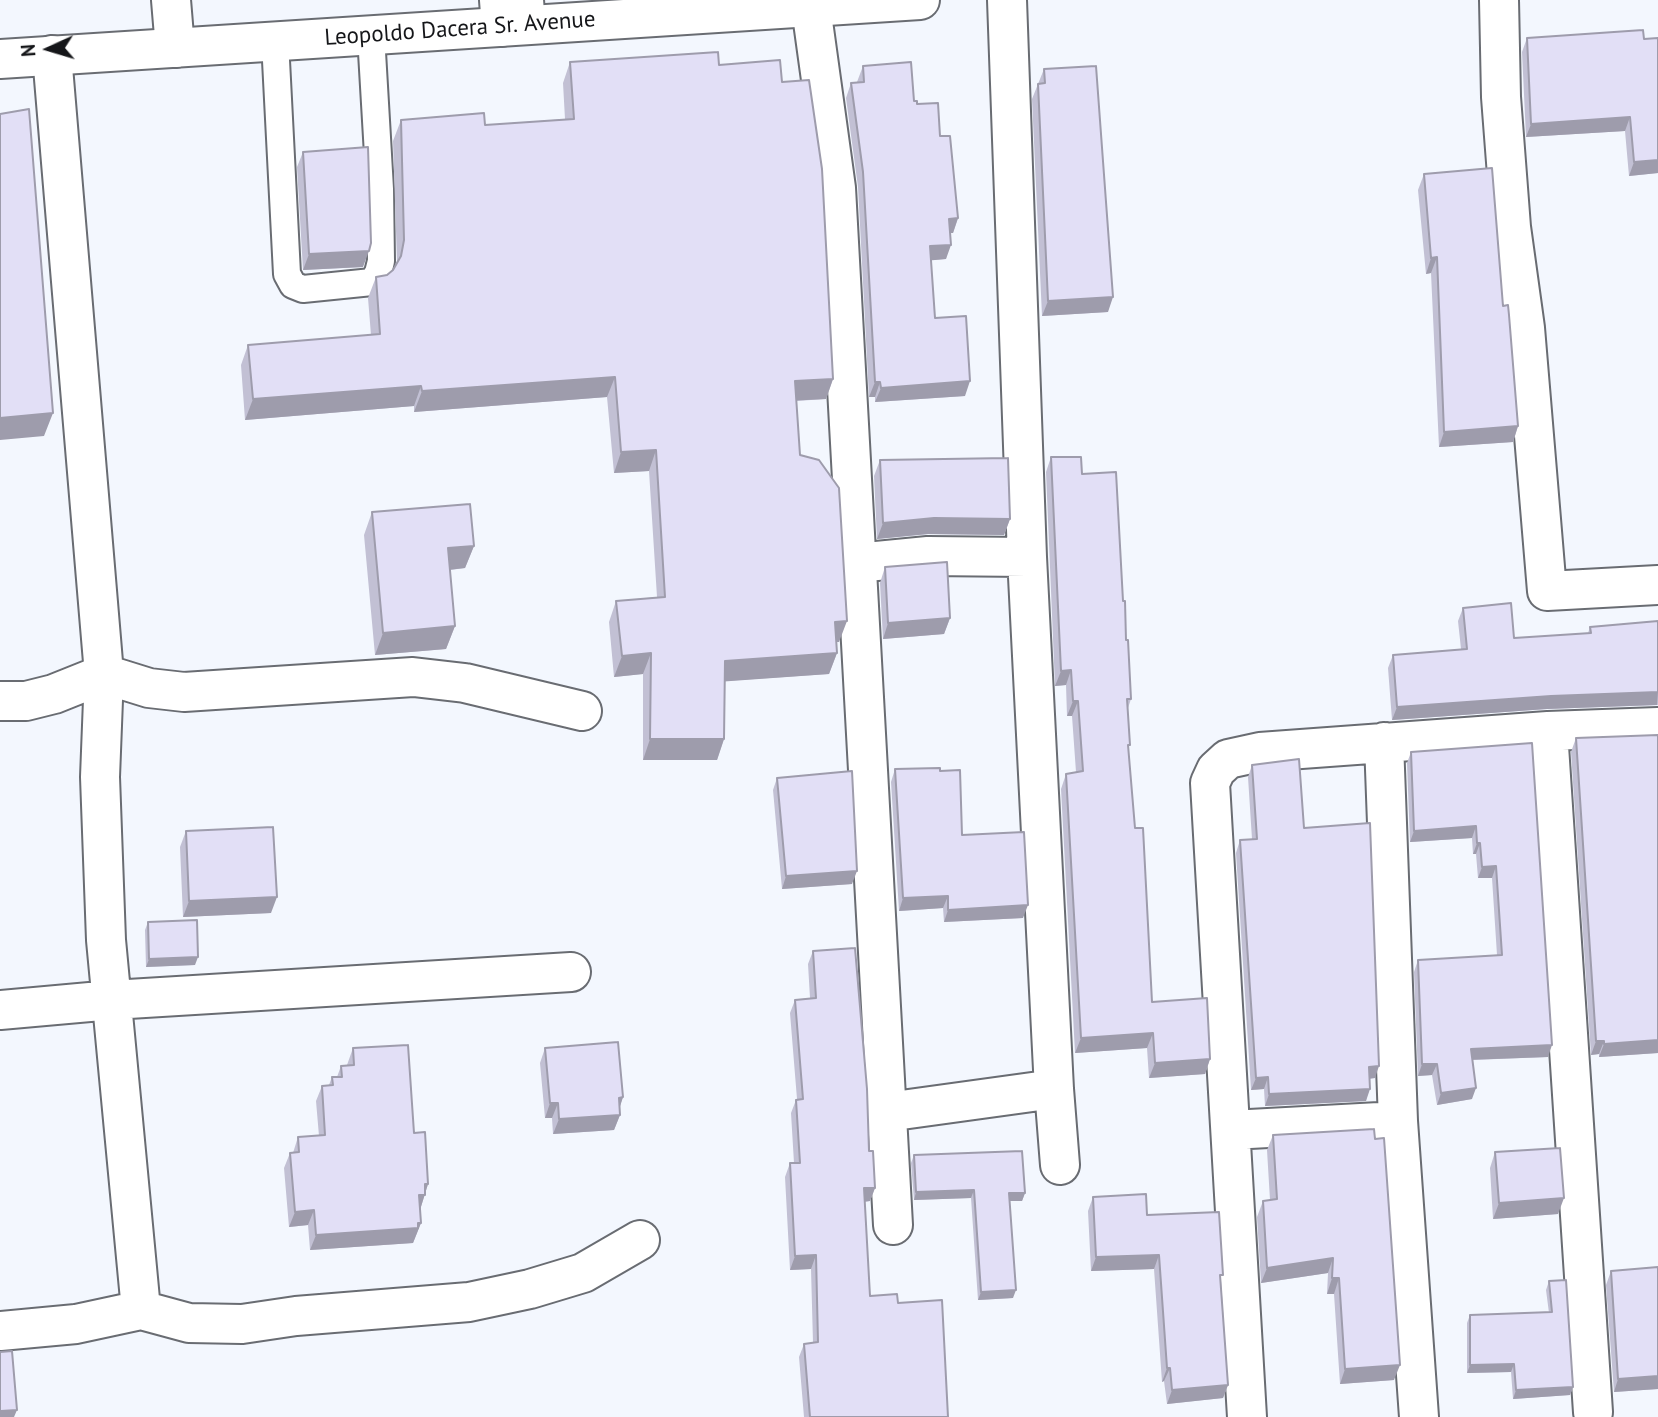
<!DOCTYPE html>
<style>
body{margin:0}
#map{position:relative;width:1658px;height:1417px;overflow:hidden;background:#f3f7fe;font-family:"PT Sans",sans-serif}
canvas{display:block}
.north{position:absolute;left:14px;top:14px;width:70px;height:70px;-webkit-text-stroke:5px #fff;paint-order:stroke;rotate:266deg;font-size:19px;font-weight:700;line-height:28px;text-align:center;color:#151619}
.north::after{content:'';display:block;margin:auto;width:24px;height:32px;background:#151619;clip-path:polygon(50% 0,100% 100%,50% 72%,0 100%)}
</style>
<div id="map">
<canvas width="1658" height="1417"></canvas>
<div class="north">N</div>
</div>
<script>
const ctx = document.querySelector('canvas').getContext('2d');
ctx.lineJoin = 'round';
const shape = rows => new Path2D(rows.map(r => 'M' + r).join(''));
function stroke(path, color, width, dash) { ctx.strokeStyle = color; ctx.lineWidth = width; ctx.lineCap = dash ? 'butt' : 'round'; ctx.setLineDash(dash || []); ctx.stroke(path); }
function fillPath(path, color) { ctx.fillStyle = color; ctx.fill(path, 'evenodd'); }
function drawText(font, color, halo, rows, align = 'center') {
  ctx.font = font + ' "PT Sans",sans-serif'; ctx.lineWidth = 7; ctx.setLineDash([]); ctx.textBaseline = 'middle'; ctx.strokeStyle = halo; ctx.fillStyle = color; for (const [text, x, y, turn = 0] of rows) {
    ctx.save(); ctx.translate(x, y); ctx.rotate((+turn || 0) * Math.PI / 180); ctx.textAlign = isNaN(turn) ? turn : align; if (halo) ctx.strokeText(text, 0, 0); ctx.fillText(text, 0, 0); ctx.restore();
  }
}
const service = shape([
 [530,0,532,25],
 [275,41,287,274,293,285,303,289,372,282,378,273,381,261,380,189,371,35]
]);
const minor = shape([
 [171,0,175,48],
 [499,0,501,27],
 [810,0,836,188,893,1225],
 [1007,0,1027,557,1054,1089,1060,1165],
 [1499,0,1501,97,1511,227,1525,328,1547,591,1658,585],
 [52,55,104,674,100,777,106,940,141,1310],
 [856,563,928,556,1027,557],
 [0,701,26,701,54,694,104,674,149,688,184,692,413,677,465,683,582,711],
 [1548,731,1593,1412],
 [1384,742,1398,1121,1419,1417],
 [0,1010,112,1000,571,972],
 [887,1112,1054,1089],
 [1231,1130,1398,1121],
 [0,1331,76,1324,141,1310,189,1323,242,1324,296,1316,469,1302,530,1289,583,1273,640,1240],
 [1247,1417,1210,783,1216,770,1228,759,1260,752,1548,731,1658,727]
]);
const secondary = shape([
 [0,59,920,0]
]);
stroke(service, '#696c72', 30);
stroke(minor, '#696c72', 42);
stroke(secondary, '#696c72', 42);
stroke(service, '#fff', 26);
stroke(minor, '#fff', 38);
stroke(secondary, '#fff', 38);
fillPath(shape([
 [1643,30,1658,173,1629,176,1625,131,1526,137,1522,52,1527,38],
 [570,62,719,65,782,82,833,379,826,399,796,401,800,455,839,642,836,642,837,653,829,674,725,681,724,739,717,760,643,760,643,674,614,677,609,622,616,601,657,597,649,471,614,473,607,397,414,412,414,406,245,420,241,365,248,345,371,335,368,298,376,277,387,275,393,270,397,261,393,141,401,120,485,125,565,119,563,83],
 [863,66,914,101,940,136,958,218,953,233,950,233,946,259,931,260,935,318,965,396,875,402,875,397,869,397,858,187,846,98,851,83,857,82],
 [1044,69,1108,312,1042,316,1032,99],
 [303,152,363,267,303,270,297,167],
 [1424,174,1503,306,1518,426,1513,442,1439,447,1431,273,1426,274,1418,190],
 [1051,457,1082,474,1123,601,1131,699,1128,708,1128,750,1135,828,1152,1002,1210,1059,1205,1074,1149,1078,1147,1048,1075,1053,1061,789,1066,774,1076,772,1072,716,1067,716,1066,685,1055,686,1046,472],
 [880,460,1010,519,1004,535,928,534,877,539,874,476],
 [372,512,474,546,465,568,450,570,455,626,446,649,375,655,364,535],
 [885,567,950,618,944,634,883,639,880,583],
 [1463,608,1514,638,1588,633,1590,627,1658,621,1658,705,1547,709,1392,720,1388,668,1393,655,1461,649,1458,621],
 [1576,738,1658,1053,1599,1057,1599,1054,1591,1055,1571,752],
 [1532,743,1548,1057,1472,1060,1472,1099,1437,1105,1432,1075,1418,1076,1414,972,1418,960,1497,955,1492,878,1478,878,1476,854,1473,854,1472,838,1410,842,1407,763,1411,752],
 [1252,765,1304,828,1375,1078,1369,1079,1366,1101,1265,1106,1264,1089,1251,1090,1236,853,1240,840,1252,839,1248,777],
 [895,769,940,771,962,835,1023,918,944,922,943,908,899,911,891,782],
 [777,778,852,884,782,889,773,790],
 [186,831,271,913,183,917,180,847],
 [148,922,195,965,146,967,145,930],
 [813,951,869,1151,875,1188,870,1201,865,1202,870,1296,898,1303,948,1417,804,1417,799,1357,804,1344,813,1343,811,1269,790,1270,785,1177,790,1163,794,1163,791,1113,796,1100,797,1099,790,1013,795,1000,810,998,808,964],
 [353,1048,414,1133,428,1184,420,1210,421,1223,413,1243,310,1250,308,1225,289,1227,284,1168,290,1153,293,1153,298,1137,319,1136,316,1101,322,1086,329,1085,332,1077,337,1077,341,1066,347,1065],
 [545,1048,623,1097,619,1108,620,1115,614,1130,553,1134,552,1118,545,1118,540,1063],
 [1273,1135,1394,1380,1340,1384,1334,1294,1327,1294,1328,1273,1261,1283,1257,1217,1263,1201,1270,1200,1267,1150],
 [1495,1152,1558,1214,1493,1219,1490,1168],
 [914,1155,1025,1193,1022,1201,1010,1201,1013,1298,978,1300,971,1198,914,1200,911,1163],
 [1093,1197,1147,1215,1221,1280,1228,1385,1223,1398,1167,1404,1164,1381,1162,1382,1154,1269,1091,1271,1088,1211],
 [1658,1267,1658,1389,1614,1392,1606,1285,1611,1271],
 [1549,1281,1573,1387,1570,1395,1513,1399,1511,1372,1467,1373,1467,1323,1470,1315,1549,1313,1546,1290]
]), '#c2c0d4');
fillPath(shape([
 [1630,117,1625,131,1526,137,1531,124],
 [1658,160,1658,173,1629,176,1634,162],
 [958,218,953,233,944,233,949,219],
 [951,245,946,259,924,261,930,246],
 [369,251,363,267,303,270,309,254],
 [1437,257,1431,273,1426,274,1431,258],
 [1113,297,1108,312,1042,316,1048,301],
 [615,377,607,397,414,412,422,391],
 [833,379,826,399,787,401,795,381],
 [970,381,965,396,875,402,881,388],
 [875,382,880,382,875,397,869,397],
 [421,386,414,406,245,420,253,399],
 [53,413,44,436,0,440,0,418],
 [1518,426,1513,442,1439,447,1444,432],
 [656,450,649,471,614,473,621,452],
 [934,518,1010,519,1004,535,928,534,877,539,883,523],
 [474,546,465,568,439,571,448,548],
 [950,618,944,634,883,639,888,623],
 [847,621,839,642,827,642,835,622],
 [455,626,446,649,375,655,383,633],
 [651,653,643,674,614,677,622,656],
 [837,653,829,674,717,682,725,661],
 [1071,670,1066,685,1055,686,1061,671],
 [1658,692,1657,705,1547,709,1392,720,1397,707,1551,696],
 [1073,701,1078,701,1072,716,1067,716],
 [650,739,724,739,717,760,643,760],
 [1476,826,1472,838,1410,842,1414,831],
 [1477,843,1480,843,1476,854,1473,854],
 [1496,866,1492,878,1478,878,1482,867],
 [857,871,852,884,782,889,786,876],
 [948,896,943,908,899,911,903,898],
 [277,897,271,913,183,917,189,901],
 [1028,905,1023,918,944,922,948,910],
 [198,957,195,965,146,967,149,959],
 [1153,1033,1147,1048,1075,1053,1081,1038],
 [1658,1040,1658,1053,1599,1057,1604,1044],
 [1596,1041,1604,1041,1599,1054,1591,1055],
 [1552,1045,1548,1057,1466,1060,1471,1049],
 [1210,1059,1205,1074,1149,1078,1155,1063],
 [1422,1064,1437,1064,1432,1075,1418,1076],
 [1379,1066,1375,1078,1364,1079,1369,1067],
 [1268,1077,1264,1089,1251,1090,1256,1078],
 [1476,1088,1472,1099,1437,1105,1441,1093],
 [1370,1089,1366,1101,1265,1106,1269,1094],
 [623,1097,618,1113,619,1098],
 [550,1103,558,1103,552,1118,545,1118],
 [620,1115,614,1130,553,1134,559,1119],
 [425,1184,428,1184,420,1210,419,1195],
 [864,1188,875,1188,870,1201,859,1202],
 [974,1190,971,1198,914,1200,916,1192],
 [1009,1193,1025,1193,1022,1201,1006,1201],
 [1564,1198,1558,1214,1493,1219,1499,1203],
 [314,1210,308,1225,289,1227,295,1212],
 [421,1223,413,1243,310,1250,316,1235],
 [816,1255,811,1269,790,1270,795,1256],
 [1159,1255,1154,1269,1091,1271,1096,1257],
 [1333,1258,1328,1273,1261,1283,1267,1268],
 [1332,1278,1339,1278,1334,1294,1327,1294],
 [1016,1290,1013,1298,978,1300,981,1292],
 [1514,1364,1511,1372,1467,1373,1470,1365],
 [1400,1365,1394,1380,1340,1384,1345,1369],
 [1167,1368,1170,1368,1164,1381,1162,1382],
 [1658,1376,1658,1389,1614,1392,1618,1379],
 [1228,1385,1223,1398,1167,1404,1172,1390],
 [1573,1387,1570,1395,1513,1399,1516,1390],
 [17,1410,14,1417,0,1417,1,1411]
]), '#9e9cac');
const building = shape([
 [1643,30,1644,39,1658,38,1658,160,1634,162,1630,117,1531,124,1527,38,1643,30],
 [718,52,719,65,780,60,782,82,809,80,822,169,833,379,795,381,800,455,819,460,839,488,847,621,835,622,837,653,725,661,724,739,650,739,651,653,622,656,616,601,665,597,656,450,621,452,615,377,422,391,421,386,253,399,248,345,380,334,376,277,387,275,393,270,401,256,404,240,401,120,484,113,485,125,574,119,570,62,718,52],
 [911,62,914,101,917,101,917,104,938,103,940,136,950,136,958,218,949,219,951,245,930,246,935,318,966,316,970,381,881,388,880,382,875,382,863,172,851,83,864,82,863,66,911,62],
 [1096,66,1113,297,1048,301,1038,84,1045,83,1044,69,1096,66],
 [29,109,53,413,0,418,0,114,29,109],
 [368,147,371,243,369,251,309,254,303,152,368,147],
 [1492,168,1503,306,1508,305,1509,315,1518,426,1444,432,1437,257,1431,258,1424,174,1492,168],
 [1051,457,1081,457,1082,474,1116,472,1123,601,1125,601,1126,640,1128,640,1131,699,1127,699,1130,745,1128,745,1135,828,1143,828,1152,1002,1207,998,1210,1059,1155,1063,1153,1033,1081,1038,1066,774,1083,771,1078,701,1073,701,1071,670,1061,671,1051,457],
 [1008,458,1010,519,934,518,883,523,880,460,1008,458],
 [470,504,474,546,448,548,455,626,383,633,372,512,470,504],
 [947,562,950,618,888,623,885,567,947,562],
 [1511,603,1514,638,1591,633,1590,627,1658,621,1658,692,1551,696,1397,707,1393,655,1467,649,1463,608,1511,603],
 [1658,735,1658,1040,1604,1044,1604,1041,1596,1041,1576,738,1658,735],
 [1532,743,1552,1045,1471,1049,1476,1088,1441,1093,1437,1064,1422,1064,1418,960,1502,955,1496,866,1482,867,1480,843,1477,843,1476,826,1414,831,1411,752,1532,743],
 [1299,759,1304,828,1370,823,1379,1066,1369,1067,1370,1089,1269,1094,1268,1077,1256,1078,1240,840,1257,839,1252,765,1299,759],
 [940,768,940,771,960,770,962,835,1024,832,1028,905,948,910,948,896,903,898,895,769,940,768],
 [852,771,857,871,786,876,777,778,852,771],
 [273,827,277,897,189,901,186,831,273,827],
 [197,920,198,957,149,959,148,922,197,920],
 [855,948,867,1089,869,1151,873,1151,875,1188,864,1188,870,1296,897,1294,898,1303,942,1300,948,1417,810,1417,804,1344,818,1342,816,1255,795,1256,790,1163,800,1163,796,1100,803,1099,795,1000,816,998,813,951,855,948],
 [618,1042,623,1097,619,1098,620,1115,559,1119,558,1103,550,1103,545,1048,618,1042],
 [408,1045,414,1133,425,1132,428,1184,425,1184,425,1195,419,1195,421,1223,418,1223,418,1228,316,1235,314,1210,295,1212,290,1153,299,1152,298,1137,325,1135,322,1086,333,1085,332,1077,342,1077,341,1066,354,1065,353,1048,408,1045],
 [1374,1129,1375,1139,1384,1138,1400,1365,1345,1369,1339,1278,1332,1278,1333,1258,1267,1268,1263,1201,1277,1199,1273,1135,1374,1129],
 [1560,1148,1564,1198,1499,1203,1495,1152,1560,1148],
 [1022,1151,1025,1193,1009,1193,1016,1290,981,1292,974,1190,916,1192,914,1155,1022,1151],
 [1146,1194,1147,1215,1219,1212,1223,1275,1220,1275,1228,1385,1172,1390,1170,1368,1167,1368,1159,1255,1096,1257,1093,1197,1146,1194],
 [1658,1267,1658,1376,1618,1379,1611,1271,1658,1267],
 [1566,1280,1573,1387,1516,1390,1514,1364,1470,1365,1470,1315,1552,1312,1549,1281,1566,1280],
 [12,1351,17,1410,1,1411,1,1417,0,1417,0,1352,12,1351]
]);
fillPath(building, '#e2dff6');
stroke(building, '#9e9cac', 2);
drawText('23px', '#151619', '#fff', [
 ["Leopoldo Dacera Sr. Avenue",460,29,-4]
]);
</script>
